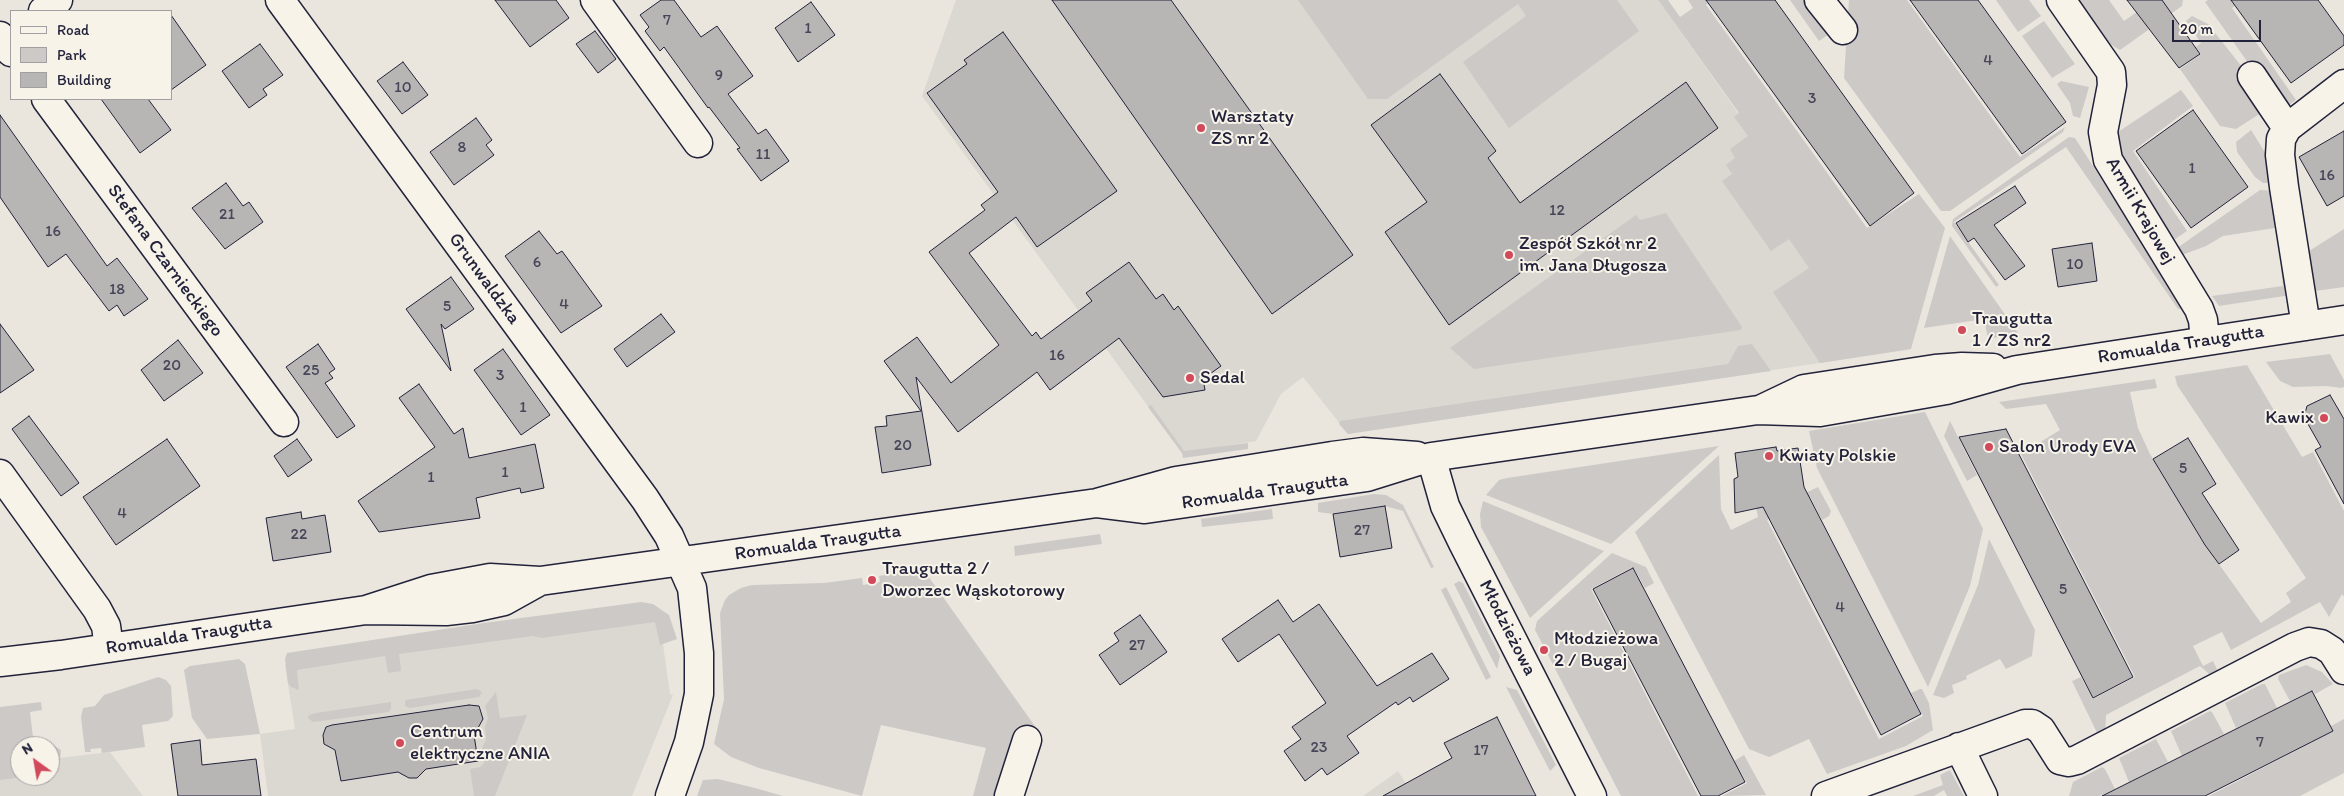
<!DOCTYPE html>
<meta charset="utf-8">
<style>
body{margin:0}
#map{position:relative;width:2344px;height:796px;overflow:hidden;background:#eae6de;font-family:Itim,sans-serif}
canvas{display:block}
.legend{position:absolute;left:10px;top:10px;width:162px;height:90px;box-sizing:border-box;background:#f7f3e8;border:1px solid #a29fa3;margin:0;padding:6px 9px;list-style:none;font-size:15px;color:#22223b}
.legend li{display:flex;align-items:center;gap:10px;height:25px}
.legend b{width:25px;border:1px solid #a29fa3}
.north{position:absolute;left:10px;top:736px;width:50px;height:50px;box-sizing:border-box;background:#f7f3e8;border:1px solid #a29fa3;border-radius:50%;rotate:328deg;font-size:14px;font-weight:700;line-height:20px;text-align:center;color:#22223b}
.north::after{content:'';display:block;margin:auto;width:18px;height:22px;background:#d1495b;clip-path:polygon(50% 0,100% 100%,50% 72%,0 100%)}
.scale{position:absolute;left:2172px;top:20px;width:89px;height:22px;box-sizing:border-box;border:2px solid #22223b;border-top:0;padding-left:6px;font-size:15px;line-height:18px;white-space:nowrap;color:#22223b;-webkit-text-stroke:4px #f7f3e8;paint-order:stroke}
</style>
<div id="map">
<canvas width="2344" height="796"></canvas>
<ul class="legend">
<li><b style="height:6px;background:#f7f3e8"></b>Road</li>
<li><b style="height:14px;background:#cdc9c6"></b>Park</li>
<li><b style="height:14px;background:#b8b6b5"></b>Building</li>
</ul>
<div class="north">N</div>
<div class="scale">20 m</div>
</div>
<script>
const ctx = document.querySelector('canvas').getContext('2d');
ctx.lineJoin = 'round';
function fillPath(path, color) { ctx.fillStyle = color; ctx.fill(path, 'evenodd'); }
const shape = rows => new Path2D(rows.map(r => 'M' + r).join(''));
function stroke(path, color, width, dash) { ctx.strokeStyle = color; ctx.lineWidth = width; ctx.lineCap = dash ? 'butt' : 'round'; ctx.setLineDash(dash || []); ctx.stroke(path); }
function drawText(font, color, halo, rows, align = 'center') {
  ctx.font = font + ' Itim,sans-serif'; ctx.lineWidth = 4; ctx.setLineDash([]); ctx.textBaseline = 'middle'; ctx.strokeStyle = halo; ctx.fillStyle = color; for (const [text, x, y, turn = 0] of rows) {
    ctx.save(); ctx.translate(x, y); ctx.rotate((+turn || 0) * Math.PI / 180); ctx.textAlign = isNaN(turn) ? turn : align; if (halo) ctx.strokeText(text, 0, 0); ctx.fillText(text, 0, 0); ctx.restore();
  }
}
fillPath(shape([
 [956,0,1658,0,1906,350,1348,434,1303,377,1281,394,1256,441,1182,453,922,96],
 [659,616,670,694,673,695,632,796,268,796,260,734,295,729,285,665],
 [110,752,143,796,0,796,0,765,20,776,50,776,50,759],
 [1398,771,1414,796,1363,796]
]), '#dbd8d2');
fillPath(shape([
 [1298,0,1617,0,1639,31,1509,128,1463,62,1526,16,1518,4,1387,99,1368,99],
 [1658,0,1668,0,1680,17,1693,8,1688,0,1712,0,1706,5,1867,228,1919,194,1945,228,1911,349,1820,363,1773,292,1809,268,1789,239,1771,251,1722,181,1732,174,1726,165,1735,158,1730,149,1748,136,1734,117,1739,113],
 [1790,0,1806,0,1832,32,1819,41],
 [1849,0,1907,0,2020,157,2065,127,2063,132,1950,211,1941,211,1844,78],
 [1996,0,2029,0,2041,16,2018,32],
 [2073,0,2109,0,2124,21,2154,0,2183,0,2182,6,2120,50,2100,38],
 [2208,0,2243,0,2232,8,2296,100,2286,107,2273,98,2205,2],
 [2192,16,2208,24,2250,77,2240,84,2261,113,2236,129,2220,126,2180,69,2201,54,2196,47,2201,43,2186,21],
 [2044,21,2075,64,2052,78,2022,36],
 [2061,81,2089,87,2080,118,2073,116,2070,103,2057,84],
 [2181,90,2193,106,2133,151,2187,231,2168,244,2122,163,2115,134],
 [2251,130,2271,162,2275,183,2263,183,2255,177,2237,152,2236,142],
 [2069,137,2075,138,2181,304,2181,309,2178,309,2066,147,1954,222,1999,285,1996,287,1952,226,1953,219],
 [2260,190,2276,191,2283,247,2278,245,2275,228,2223,236,2206,246,2182,255,2177,248],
 [1666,213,1742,327,1741,330,1474,369,1450,348,1636,215,1640,220],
 [2344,229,2344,287,2315,291,2309,251],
 [1950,236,2018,333,1988,339,1984,319,1924,328],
 [2284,265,2291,295,2219,306,2212,296,2283,286,2281,269],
 [1752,344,1771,371,1348,434,1339,424,1340,421,1728,364,1738,346],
 [2330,354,2344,380,2344,387,2341,388,2326,386,2293,387,2280,381,2266,362],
 [2247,365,2302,457,2313,452,2344,511,2344,597,2342,594,2329,617,2320,602,2231,650,2222,632,2193,646,2203,666,2213,661,2220,676,2214,678,2200,666,2144,695,2106,715,2105,736,2100,739,2072,681,2081,677,2093,699,2135,677,2021,454,2060,430,2046,404,2006,409,1999,402,2155,379,2157,388,2130,392,2138,428,2150,454,2201,539,2261,623,2291,602,2286,593,2306,578,2177,385,2175,376],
 [1151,405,1184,451,1248,443,1248,449,1183,458,1182,453,1148,407],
 [1925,412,1983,529,1970,586,1928,687,1817,468,1809,431],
 [1950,421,1977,475,1967,481,1944,436],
 [1719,446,1611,544,1486,495,1499,480,1507,478],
 [1719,455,1721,509,1731,530,1758,517,1756,508,1782,504,1818,487,1831,511,1829,516,1822,520,1810,497,1767,520,1879,739,1923,716,1911,693,1920,689,1922,689,1929,703,1933,730,1906,746,1827,774,1809,739,1769,757,1749,749,1635,532],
 [1374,494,1386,495,1403,505,1434,567,1431,568,1403,511,1385,506,1333,514,1318,512,1318,503],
 [1483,501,1604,551,1530,618,1481,527,1480,514],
 [1272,509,1273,519,1202,527,1201,519],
 [1100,534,1102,544,1015,556,1014,546],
 [1989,539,2035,630,2032,656,2006,669,2000,659,1966,676,1967,679,1952,685,1954,693,1944,698,1933,695,1978,585],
 [1612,553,1646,567,1654,583,1645,588,1633,567,1591,589,1698,796,1621,796,1535,630,1537,621],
 [923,569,1042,736,1019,728,997,796,973,796,986,748,881,725,862,796,759,768,731,757,714,744,724,699,720,613,725,600,729,595,741,588,752,585,824,583,862,578,863,585,880,582,879,576],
 [1459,581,1463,583,1500,656,1497,669,1454,584],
 [1446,587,1491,677,1486,680,1441,590],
 [641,602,653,604,669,615,677,639,660,645,655,622,542,638,533,636,399,654,401,671,388,673,385,656,297,670,299,690,291,687,288,683,285,659,287,653,484,623],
 [239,659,245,664,260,734,207,739,192,718,184,670,190,666],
 [2306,665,2322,672,2333,684,2315,694,2313,690,2290,701,2278,679,2279,675],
 [158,677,166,680,171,686,173,716,168,721,142,725,145,747,102,753,101,748,90,749,91,752,85,752,81,717,83,708,95,706,104,695],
 [2262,684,2265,684,2277,708,2236,728,2225,703],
 [1506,687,1517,690,1556,765,1550,771],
 [477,689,482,692,479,697,410,708,405,706,405,700],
 [496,692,500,718,527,715,495,796,474,796,470,769,480,767,484,763,482,748,486,740,485,727,488,718,485,706],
 [41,702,42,710,30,712,34,746,20,746,20,776,31,776,0,780,0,707],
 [391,702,391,709,389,712,313,722,308,718,309,715,316,713],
 [2210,711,2212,712,2224,734,2182,756,2171,731],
 [2344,719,2344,773,2300,796,2209,796,2333,731,2331,726],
 [2156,739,2168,762,2129,782,2119,758],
 [53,745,61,750,59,772,50,773,50,746,48,746],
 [1744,755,1766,795,1722,796,1747,783,1734,761],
 [2102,767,2105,769,2115,789,2100,796,2069,796,2073,782],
 [1950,770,1964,796,1947,796,1944,790,1934,796,1913,796,1943,785,1940,775],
 [718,779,755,788,783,796,697,796,703,780]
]), '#cdc9c6');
const building = shape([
 [495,0,556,0,569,18,530,47,495,0],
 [661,0,674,0,701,37,717,26,753,76,728,94,758,134,766,129,789,161,761,181,737,149,740,148,709,107,708,108,664,47,660,51,645,31,649,27,640,15,661,0],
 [1052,0,1171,0,1353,255,1272,314,1052,0],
 [1706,0,1775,0,1914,193,1870,226,1706,0],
 [1910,0,1978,0,2066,122,2022,154,1910,0],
 [2127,0,2162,0,2200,54,2179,68,2127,0],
 [2231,0,2318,0,2344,36,2344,45,2291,83,2231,0],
 [811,2,835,35,798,62,775,28,811,2],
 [171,15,206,65,171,90,171,15],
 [595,31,616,59,598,73,576,44,595,31],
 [1003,32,1117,191,1037,247,1016,217,969,253,1032,336,1036,332,1041,339,1092,301,1086,293,1129,262,1156,299,1163,294,1174,310,1178,306,1221,366,1203,379,1205,390,1163,397,1119,338,1050,390,1037,372,958,432,916,377,931,465,882,473,875,427,887,426,886,416,921,411,884,361,917,337,951,383,999,345,929,252,985,210,981,205,998,192,927,93,967,64,964,60,1003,32],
 [260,44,283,75,263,89,267,95,249,108,222,71,260,44],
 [403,62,428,95,402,114,377,81,403,62],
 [1440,74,1496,151,1488,158,1520,203,1686,82,1718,128,1449,325,1385,232,1427,202,1371,125,1440,74],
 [101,99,148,99,171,130,140,153,101,99],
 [2193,110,2248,187,2191,228,2136,151,2193,110],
 [0,115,107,266,117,258,148,299,124,316,117,305,109,311,66,254,48,267,0,197,0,115],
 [476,118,492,140,486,145,494,155,454,185,430,152,476,118],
 [2344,131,2344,196,2327,206,2299,157,2344,131],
 [226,183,243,206,249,202,263,222,225,249,192,208,226,183],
 [2015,186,2026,203,1994,225,2025,266,2005,280,1974,238,1968,242,1956,223,2015,186],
 [539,231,557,254,562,251,602,306,561,333,505,256,539,231],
 [2092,243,2097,281,2058,287,2052,249,2092,243],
 [451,277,474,309,445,329,441,324,451,371,406,309,451,277],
 [661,314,675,332,627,367,614,349,661,314],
 [0,324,34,370,0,393,0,324],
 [178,340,203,373,164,401,141,370,178,340],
 [318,344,335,369,329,373,333,378,325,383,355,426,337,438,286,367,318,344],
 [503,349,550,415,521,435,474,370,503,349],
 [419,384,454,434,463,428,469,458,535,444,544,488,521,493,520,488,476,498,480,518,379,532,358,501,435,447,399,398,419,384],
 [2330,395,2344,419,2344,504,2315,450,2321,447,2304,417,2307,406,2330,395],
 [29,416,79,483,61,496,12,429,29,416],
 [2006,429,2133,677,2093,698,1959,437,2006,429],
 [2188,438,2216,484,2202,493,2239,550,2219,564,2205,545,2153,459,2188,438],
 [167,439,200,486,116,545,83,497,167,439],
 [297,439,312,460,288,477,274,456,297,439],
 [1776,447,1777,451,1798,448,1804,487,1921,714,1881,735,1763,507,1735,513,1734,479,1738,477,1735,453,1776,447],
 [1385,506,1392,548,1340,557,1333,514,1385,506],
 [301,512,302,519,325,515,331,552,273,561,266,518,301,512],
 [1633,568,1745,782,1718,796,1701,796,1593,589,1633,568],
 [1278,600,1293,622,1319,604,1377,686,1432,653,1449,679,1413,702,1410,697,1398,705,1396,702,1347,736,1359,753,1327,775,1322,768,1305,781,1284,751,1301,739,1292,727,1326,703,1279,634,1238,662,1222,639,1278,600],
 [1140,615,1167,652,1120,685,1099,655,1119,641,1114,633,1140,615],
 [2312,691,2333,731,2205,796,2102,796,2312,691],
 [469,705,479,706,483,719,474,735,478,761,426,769,417,778,409,778,398,772,341,781,335,750,324,744,323,735,326,727,332,725,469,705],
 [1497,717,1536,796,1383,796,1452,758,1444,743,1497,717],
 [200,740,202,765,256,759,261,796,178,796,171,744,200,740]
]);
fillPath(building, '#b8b6b5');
stroke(building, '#22223b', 1);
const minor = shape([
 [280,0,645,499,669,536,692,588,699,653,699,694,689,742,670,796],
 [595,0,698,143],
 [1819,0,1843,30],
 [2061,0,2111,72,2112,85,2103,132,2108,160,2199,309,2203,320,2205,341],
 [43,11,58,0],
 [0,36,11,52],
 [2252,76,2287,128],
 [46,99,284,422],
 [2306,326,2284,187,2280,155,2281,139,2287,128,2344,84],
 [1762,409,1804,389,1935,369,1962,367,1993,368],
 [1431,457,1445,506,1463,543,1592,796],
 [0,474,97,609,106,626,109,648],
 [1097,503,1145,509,1367,477,1431,457,1758,410,1820,412,1946,390,2017,370,2344,320],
 [366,610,431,589,490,578,540,581,1097,503,1176,481,1332,456,1363,452,1417,456],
 [0,662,61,655,366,610,446,611,472,608,504,601,540,581],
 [1959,747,1983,796],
 [1009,796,1027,740],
 [1826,796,2025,724,2032,724,2041,730,2060,760,2069,762,2077,760,2295,647,2309,642,2321,644,2332,651,2344,670]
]);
stroke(minor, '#22223b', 31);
stroke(minor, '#f7f3e8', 28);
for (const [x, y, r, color] of [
 [1201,128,5,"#d1495b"],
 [1509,255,5,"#d1495b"],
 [1962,330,5,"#d1495b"],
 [1190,378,5,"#d1495b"],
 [2324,418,5,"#d1495b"],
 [1989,447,5,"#d1495b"],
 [1769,456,5,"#d1495b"],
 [872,580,5,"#d1495b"],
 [1544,650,5,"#d1495b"],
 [400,743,5,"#d1495b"]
]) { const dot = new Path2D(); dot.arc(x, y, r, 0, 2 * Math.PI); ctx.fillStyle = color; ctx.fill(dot); stroke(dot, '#f7f3e8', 2); }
drawText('16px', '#48475a', null, [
 ["7",667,21],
 ["1",808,29],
 ["4",1988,61],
 ["9",719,76],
 ["10",403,88],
 ["3",1812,99],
 ["8",462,148],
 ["11",763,155],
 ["1",2192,169],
 ["16",2327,176],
 ["12",1557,211],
 ["21",227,215],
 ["16",53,232],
 ["6",537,263],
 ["10",2075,265],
 ["18",117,290],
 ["4",564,305],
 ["5",447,307],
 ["16",1057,356],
 ["20",172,366],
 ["25",311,371],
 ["3",500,376],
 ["1",523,408],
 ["20",903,446],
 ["5",2183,469],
 ["1",505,473],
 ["1",431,478],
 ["4",122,514],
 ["27",1362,531],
 ["22",299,535],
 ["5",2063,590],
 ["4",1840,608],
 ["27",1137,646],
 ["7",2260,743],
 ["23",1319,748],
 ["17",1481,751]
]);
drawText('19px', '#22223b', '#f7f3e8', [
 ["Warsztaty",1211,117],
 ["ZS nr 2",1211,139],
 ["Zespół Szkół nr 2",1519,244],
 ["im. Jana Długosza",1519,266],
 ["Traugutta",1972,319],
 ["1 / ZS nr2",1972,341],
 ["Sedal",1200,378],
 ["Kawix",2314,418,"right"],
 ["Salon Urody EVA",1999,447],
 ["Kwiaty Polskie",1779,456],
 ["Traugutta 2 /",882,569],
 ["Dworzec Wąskotorowy",882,591],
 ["Młodzieżowa",1554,639],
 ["2 / Bugaj",1554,661],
 ["Centrum",410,732],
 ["elektryczne ANIA",410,754]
], 'left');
drawText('19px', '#22223b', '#f7f3e8', [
 ["Armii Krajowej",2140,211,60],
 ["Stefana Czarnieckiego",165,261,54],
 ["Grunwaldzka",484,279,54],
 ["Romualda Traugutta",2181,345,-9],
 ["Romualda Traugutta",1265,492,-8],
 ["Romualda Traugutta",818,543,-8],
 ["Młodzieżowa",1507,628,63],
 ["Romualda Traugutta",189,636,-9]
]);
</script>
